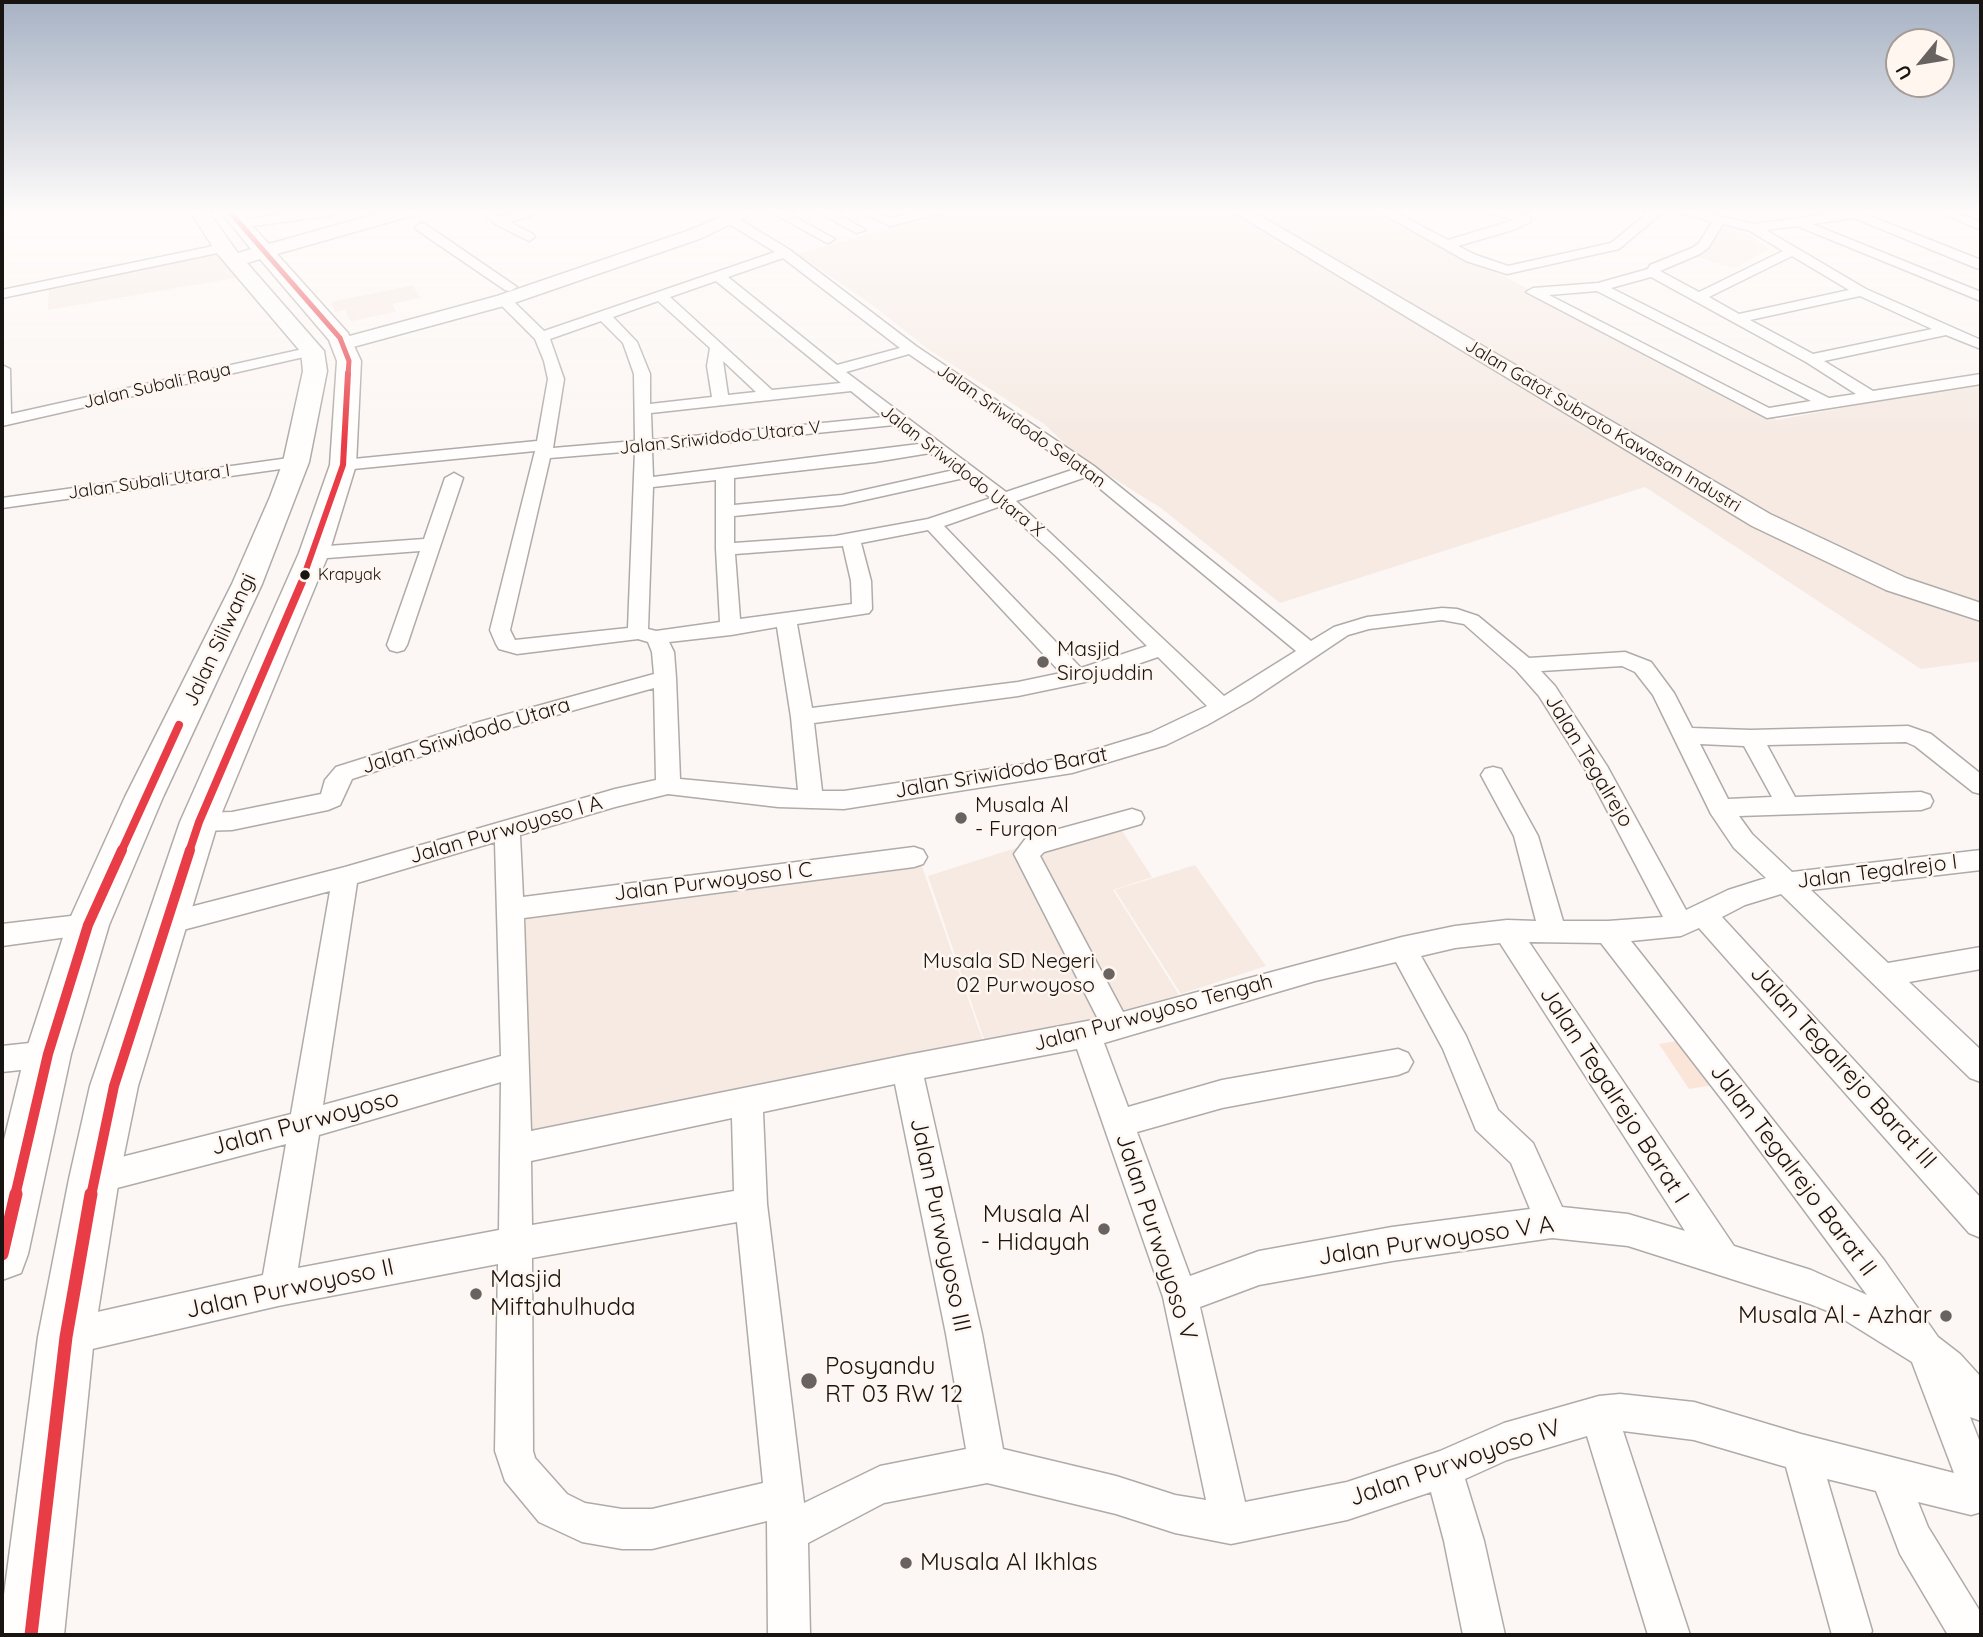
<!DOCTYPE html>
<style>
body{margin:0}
#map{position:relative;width:1983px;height:1637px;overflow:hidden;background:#fcf7f4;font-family:Quicksand,sans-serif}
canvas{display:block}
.frame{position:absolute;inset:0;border:4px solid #181412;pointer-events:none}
.north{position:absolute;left:1885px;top:28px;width:70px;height:70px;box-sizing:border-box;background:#fff6f0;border:2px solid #a39c97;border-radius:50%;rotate:240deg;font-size:19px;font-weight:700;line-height:28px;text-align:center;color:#181412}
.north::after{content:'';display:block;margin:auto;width:24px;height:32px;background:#686361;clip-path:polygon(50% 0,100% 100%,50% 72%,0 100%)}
</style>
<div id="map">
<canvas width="1983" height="1637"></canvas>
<div class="frame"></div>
<div class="north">U</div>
</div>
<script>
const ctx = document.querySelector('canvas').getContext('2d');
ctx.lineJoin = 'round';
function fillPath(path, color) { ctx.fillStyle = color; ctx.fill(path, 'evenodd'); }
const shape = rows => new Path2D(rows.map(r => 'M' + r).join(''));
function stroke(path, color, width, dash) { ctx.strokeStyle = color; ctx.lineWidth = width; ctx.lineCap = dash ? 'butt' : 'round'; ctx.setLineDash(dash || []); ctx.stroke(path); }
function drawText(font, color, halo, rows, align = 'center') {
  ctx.font = font + ' Quicksand,sans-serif'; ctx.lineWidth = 5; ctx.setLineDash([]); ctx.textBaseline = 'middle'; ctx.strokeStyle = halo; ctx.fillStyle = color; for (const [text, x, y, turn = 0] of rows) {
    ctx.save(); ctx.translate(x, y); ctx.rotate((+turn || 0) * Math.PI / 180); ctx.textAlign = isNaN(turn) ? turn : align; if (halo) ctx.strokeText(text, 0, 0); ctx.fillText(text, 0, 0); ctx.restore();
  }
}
fillPath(shape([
 [948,211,1380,211,1777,420,1981,382,1981,661,1921,669,1645,487,1280,603,1161,508,1078,456,1044,424,928,349,875,307,798,254],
 [1713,224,1751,235,1769,249,1736,268,1685,254,1695,247],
 [220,250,241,277,48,310,49,284],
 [413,285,420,298,392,304,396,312,351,321,345,310,335,312,331,302],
 [1113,817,1152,877,1113,890,1179,995,987,1048,928,876],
 [919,858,985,1047,520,1138,526,913],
 [1195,865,1266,966,1181,994,1115,890]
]), '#f6eae3');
fillPath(shape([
 [1689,1039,1720,1084,1689,1089,1659,1044]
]), '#fae5d8');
const street = shape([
 [306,211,340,211,334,215,239,228,233,224,239,220,306,211],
 [481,211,494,211,501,217,524,211,545,211,510,222,533,234,535,237,529,241,495,224,481,211],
 [718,211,726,211,790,250,916,346,1094,466,1311,641,1334,627,1367,617,1442,608,1457,609,1478,616,1529,658,1625,652,1651,662,1674,693,1692,728,1751,730,1908,726,1931,734,1981,774,1981,794,1973,792,1915,746,1906,742,1767,745,1795,797,1921,792,1930,795,1933,801,1930,807,1921,810,1739,816,1752,834,1792,872,1981,850,1981,870,1811,890,1888,963,1981,947,1981,969,1909,982,1981,1050,1981,1082,1970,1078,1781,894,1745,905,1722,917,1981,1198,1981,1238,1969,1233,1699,928,1681,936,1631,941,1884,1260,1938,1337,1960,1354,1981,1377,1981,1421,1970,1417,1981,1445,1981,1512,1971,1515,1918,1502,1928,1527,1981,1613,1981,1635,1948,1635,1900,1554,1876,1491,1827,1479,1872,1631,1870,1635,1832,1635,1786,1467,1694,1440,1623,1431,1690,1635,1648,1635,1587,1436,1507,1460,1465,1479,1484,1541,1505,1635,1463,1635,1444,1541,1431,1492,1347,1520,1231,1544,1175,1533,1116,1514,987,1483,884,1503,808,1543,810,1635,768,1635,767,1521,652,1549,622,1549,582,1542,539,1522,505,1481,495,1451,498,1264,278,1306,66,1355,54,1349,48,1337,54,1325,66,1319,263,1275,286,1144,94,1194,83,1190,78,1179,83,1168,94,1164,291,1114,330,891,164,935,155,932,151,924,155,916,345,867,615,789,656,780,654,688,495,732,352,779,340,805,328,810,232,830,199,831,190,828,187,822,190,816,199,813,232,812,321,794,325,780,336,767,479,722,654,674,652,652,648,642,638,639,517,654,499,649,496,644,490,630,535,451,343,470,334,465,343,460,537,441,548,379,544,361,535,339,499,303,499,297,509,297,544,331,775,252,718,217,718,211],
 [783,258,900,348,837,365,728,277,783,258],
 [716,281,841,383,772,390,670,297,716,281],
 [658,301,710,348,707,366,712,397,650,404,650,374,637,342,613,317,658,301],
 [601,321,623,343,634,374,635,441,553,448,564,379,550,339,601,321],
 [909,354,1075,469,1006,492,846,372,909,354],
 [723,361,756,392,728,395,723,361],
 [851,391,883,417,652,440,651,413,851,391],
 [894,425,919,444,653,477,652,450,894,425],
 [635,451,628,628,515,640,510,630,550,458,635,451],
 [930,453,954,470,842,495,734,505,734,478,875,462,930,453],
 [1086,477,1296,651,1224,696,1016,501,1086,477],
 [964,478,991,498,928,519,835,536,734,543,734,516,842,505,964,478],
 [716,480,716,549,720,622,656,631,648,629,653,487,716,480],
 [1001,506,1057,557,1147,646,1081,668,944,526,1001,506],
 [928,530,1061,673,1018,682,812,708,797,624,869,613,872,609,871,581,861,543,928,530],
 [843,546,851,581,852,604,740,619,735,554,843,546],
 [1442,620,1464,624,1516,670,1539,696,1588,774,1663,917,1608,921,1563,921,1538,836,1501,769,1493,767,1485,769,1481,775,1514,836,1536,921,1507,920,1455,926,1402,937,1123,1012,1040,856,1044,852,1141,824,1144,818,1141,812,1132,809,1026,838,1014,854,1098,1019,907,1055,531,1131,524,918,914,867,923,864,927,857,923,850,914,847,523,897,520,835,615,807,668,794,778,807,844,809,1072,773,1166,745,1207,725,1251,700,1348,635,1369,629,1442,620],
 [777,627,791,717,798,790,680,779,676,678,674,652,669,642,731,635,777,627],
 [1158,657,1207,706,1150,733,1071,757,844,791,822,791,814,723,1018,696,1085,682,1158,657],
 [1622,666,1635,672,1653,695,1711,814,1734,848,1766,878,1728,890,1686,910,1607,766,1555,686,1541,671,1622,666],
 [1700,744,1744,746,1772,797,1728,799,1700,744],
 [495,842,501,1056,323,1105,357,883,495,842],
 [1529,942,1601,943,1727,1106,1867,1295,1811,1270,1734,1246,1529,942],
 [1500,943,1685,1231,1628,1214,1562,1207,1533,1143,1498,1110,1466,1036,1421,956,1455,948,1500,943],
 [1396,962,1443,1049,1476,1130,1511,1163,1530,1209,1392,1227,1259,1251,1190,1276,1137,1132,1222,1108,1398,1075,1408,1071,1413,1062,1408,1053,1398,1049,1222,1080,1128,1107,1104,1043,1315,981,1396,962],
 [1077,1049,1163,1297,1206,1500,1175,1495,1116,1476,1003,1449,982,1334,924,1078,1077,1049],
 [501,1082,499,1230,298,1268,319,1135,501,1082],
 [895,1084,946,1334,966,1449,880,1466,804,1503,767,1204,763,1112,895,1084],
 [732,1118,734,1191,532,1225,531,1161,732,1118],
 [737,1222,763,1483,652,1509,622,1509,585,1503,567,1494,535,1458,533,1451,532,1258,737,1222],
 [1552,1238,1628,1246,1810,1304,1835,1314,1912,1362,1954,1473,1801,1434,1694,1402,1620,1394,1599,1396,1504,1423,1440,1451,1347,1482,1245,1502,1200,1307,1259,1285,1392,1261,1552,1238],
 [769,211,784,211,835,239,829,243,825,242,769,211],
 [817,211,832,211,866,230,856,233,817,211],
 [858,211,875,211,891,218,925,211,949,211,890,226,858,211],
 [1378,211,1393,211,1448,240,1514,220,1484,211,1507,211,1530,216,1530,222,1516,229,1458,246,1476,255,1508,266,1611,243,1650,211,1664,211,1619,249,1507,274,1466,261,1378,211],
 [1677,211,1699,211,1754,224,1850,211,1875,211,1870,216,1981,260,1981,269,1976,268,1854,218,1812,224,1981,292,1981,301,1797,226,1766,230,1866,289,1981,340,1981,349,1946,335,1824,361,1873,391,1981,374,1981,384,1767,418,1526,292,1533,288,1598,283,1648,269,1650,265,1692,248,1699,243,1712,222,1677,211],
 [1723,224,1750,231,1783,251,1699,292,1660,271,1700,254,1708,248,1723,224],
 [1792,256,1849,290,1739,314,1709,297,1792,256],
 [1651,277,1806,362,1856,394,1829,398,1611,288,1651,277],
 [1597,291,1811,401,1769,408,1549,295,1597,291],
 [1860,296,1932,329,1813,354,1750,320,1860,296],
 [1937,211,1954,211,1981,222,1981,230,1937,211],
 [421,223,425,224,517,287,510,291,505,290,417,230,415,227,421,223],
 [223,244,227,245,227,251,2,298,2,290,223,244],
 [312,347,319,351,317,354,2,426,2,365,10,369,11,414,312,347],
 [296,457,302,458,305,462,302,466,2,508,2,498,296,457],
 [454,473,463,478,407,645,404,650,397,652,390,650,387,645,420,551,314,559,305,553,314,547,424,539,445,478,454,473],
 [88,914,97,917,101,925,97,933,2,946,2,924,88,914],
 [48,1041,58,1045,63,1054,58,1063,48,1067,2,1072,2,1046,48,1041]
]);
const secondary = shape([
 [735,211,758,211,702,238,511,304,342,350,335,348,332,344,335,340,497,296,690,230,735,211],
 [1232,211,1252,211,1770,514,1906,578,1981,603,1981,621,1886,590,1752,526,1232,211]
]);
const highway = shape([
 [190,211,208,211,238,253,251,249,220,211,239,211,269,244,386,211,416,211,414,215,277,254,348,333,361,361,356,465,329,553,218,822,138,1086,119,1179,94,1337,64,1635,2,1635,2,1610,38,1337,69,1179,90,1086,180,822,299,553,330,465,337,361,329,340,260,259,247,263,324,351,327,371,309,462,262,584,163,797,109,925,71,1054,28,1254,21,1273,2,1280,2,1148,25,1054,67,925,125,797,232,584,270,497,283,462,303,371,301,352,216,252,190,211]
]);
stroke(street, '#afaba9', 3);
stroke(secondary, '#afaba9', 3);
stroke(highway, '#afaba9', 3);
fillPath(street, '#fffefd');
fillPath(secondary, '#fffefd');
fillPath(highway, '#fffefd');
stroke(shape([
 [229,211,340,338,349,361,348,375]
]), '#e83d46', 5);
stroke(shape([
 [301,584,343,465,348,373]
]), '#e83d46', 6);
stroke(shape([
 [121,852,179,725],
 [189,852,199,822,302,582]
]), '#e83d46', 8);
stroke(shape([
 [15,1196,48,1054,88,925,122,850],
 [91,1196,114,1086,190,850]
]), '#e83d46', 10);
stroke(shape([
 [2,1254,16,1194],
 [31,1635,66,1337,91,1194]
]), '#e83d46', 13);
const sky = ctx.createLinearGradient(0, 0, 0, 440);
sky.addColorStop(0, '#a7b2c4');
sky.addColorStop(0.48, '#fefbfa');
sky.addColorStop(1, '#fefbfa00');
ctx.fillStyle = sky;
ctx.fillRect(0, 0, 1983, 440);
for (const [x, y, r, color] of [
 [305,575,6,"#181412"],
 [1043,662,7,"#686361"],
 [961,818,7,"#686361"],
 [1109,974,7,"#686361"],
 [1104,1229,7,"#686361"],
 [476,1294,7,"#686361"],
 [1946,1316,7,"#686361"],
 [809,1381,9,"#686361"],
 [906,1563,7,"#686361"]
]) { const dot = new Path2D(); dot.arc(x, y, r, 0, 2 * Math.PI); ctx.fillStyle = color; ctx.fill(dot); stroke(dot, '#fff6f0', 2.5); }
drawText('16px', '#181412', '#fff6f0', [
 ["Krapyak",318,575]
], 'left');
drawText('18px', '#181412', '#fff6f0', [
 ["Jalan Subali Raya",157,386,-13],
 ["Jalan Sriwidodo Selatan",1021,426,35],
 ["Jalan Gatot Subroto Kawasan Industri",1603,426,31],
 ["Jalan Sriwidodo Utara V",720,438,-6],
 ["Jalan Sriwidodo Utara X",962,471,38],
 ["Jalan Subali Utara I",149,482,-8]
]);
drawText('21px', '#181412', '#fff6f0', [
 ["Jalan Siliwangi",220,640,-65],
 ["Jalan Sriwidodo Utara",466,736,-17],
 ["Jalan Tegalrejo",1589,761,59],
 ["Jalan Sriwidodo Barat",1001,773,-10],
 ["Jalan Purwoyoso I A",506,830,-16],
 ["Jalan Tegalrejo I",1877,872,-7],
 ["Jalan Purwoyoso I C",713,882,-7],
 ["Jalan Purwoyoso Tengah",1153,1013,-15]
]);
drawText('21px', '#181412', '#fff6f0', [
 ["Masjid",1057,650],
 ["Sirojuddin",1057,674],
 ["Musala Al",975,806],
 ["- Furqon",975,830],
 ["Musala SD Negeri",1095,962,"right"],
 ["02 Purwoyoso",1095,986,"right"]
], 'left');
drawText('24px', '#181412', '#fff6f0', [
 ["Jalan Tegalrejo Barat III",1843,1067,48],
 ["Jalan Tegalrejo Barat I",1614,1095,57],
 ["Jalan Purwoyoso",305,1123,-15],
 ["Jalan Tegalrejo Barat II",1793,1170,53],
 ["Jalan Purwoyoso III",940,1225,78],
 ["Jalan Purwoyoso V",1156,1237,72],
 ["Jalan Purwoyoso V A",1436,1241,-8],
 ["Jalan Purwoyoso II",290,1289,-12],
 ["Jalan Purwoyoso IV",1455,1463,-19]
]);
drawText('24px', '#181412', '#fff6f0', [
 ["Musala Al",1090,1215,"right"],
 ["- Hidayah",1090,1243,"right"],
 ["Masjid",490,1280],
 ["Miftahulhuda",490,1308],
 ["Musala Al - Azhar",1932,1316,"right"],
 ["Posyandu",825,1367],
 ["RT 03 RW 12",825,1395],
 ["Musala Al Ikhlas",920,1563]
], 'left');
</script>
